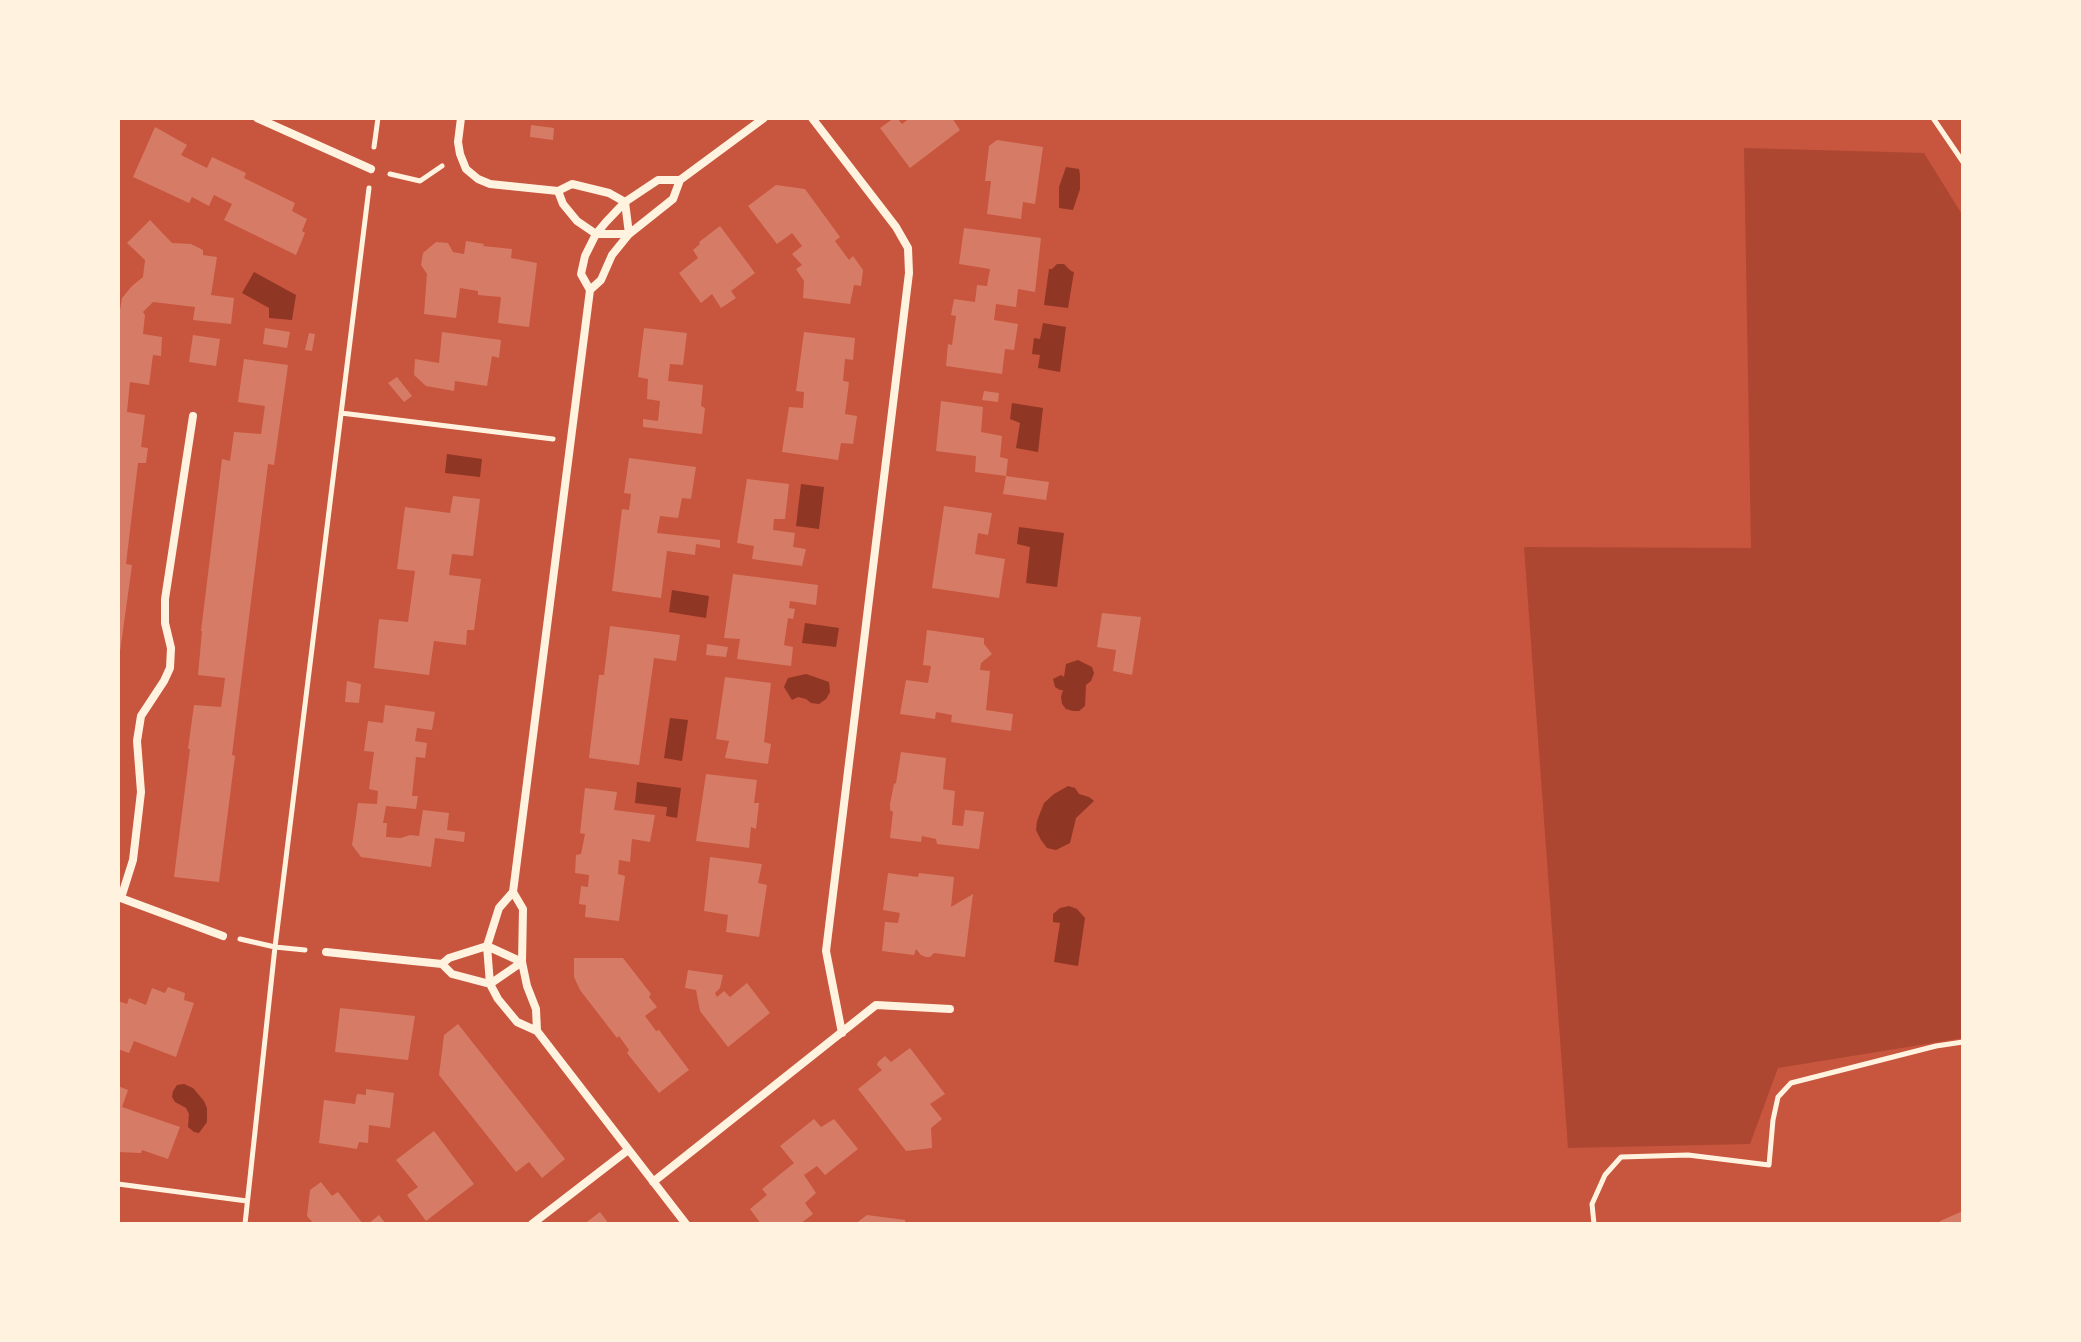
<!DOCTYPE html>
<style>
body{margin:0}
#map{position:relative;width:2081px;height:1342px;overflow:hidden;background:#c8553d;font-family:"DM Sans",sans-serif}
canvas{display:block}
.frame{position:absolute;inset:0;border:120px solid #fff3e0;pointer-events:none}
</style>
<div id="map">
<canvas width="2081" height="1342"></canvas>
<div class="frame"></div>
</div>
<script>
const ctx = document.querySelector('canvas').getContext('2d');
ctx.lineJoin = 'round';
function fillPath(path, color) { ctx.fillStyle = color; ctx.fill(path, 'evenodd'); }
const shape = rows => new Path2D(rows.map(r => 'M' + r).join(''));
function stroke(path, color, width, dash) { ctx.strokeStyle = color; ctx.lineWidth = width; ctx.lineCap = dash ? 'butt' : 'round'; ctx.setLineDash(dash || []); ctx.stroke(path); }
fillPath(shape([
 [1744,148,1924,153,1963,216,1963,1038,1778,1068,1750,1144,1568,1148,1524,547,1751,548]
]), '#ae4732');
fillPath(shape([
 [1066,167,1079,169,1080,175,1080,189,1073,210,1059,208,1059,187],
 [1057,264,1064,264,1071,271,1074,272,1068,308,1044,305,1049,269,1052,269],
 [254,272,296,295,292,320,269,318,269,308,242,293],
 [1043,323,1066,327,1060,372,1038,368,1040,355,1032,354,1034,338,1040,339],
 [1012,403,1043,408,1038,452,1016,448,1020,423,1010,419],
 [447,454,482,459,480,477,445,473],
 [801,484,824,487,819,529,796,526],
 [1019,527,1064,533,1057,587,1026,583,1030,547,1017,544],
 [672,590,709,596,706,618,669,612],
 [805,623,839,628,836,647,802,643],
 [1078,660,1092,667,1094,673,1091,681,1086,685,1085,706,1079,711,1073,711,1066,709,1062,704,1061,697,1063,690,1060,690,1055,687,1053,679,1061,675,1064,677,1066,664],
 [806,674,829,682,830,692,826,699,819,704,811,703,806,699,798,697,792,700,784,687,788,678],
 [670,718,688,720,682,761,664,758],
 [637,782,681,788,677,818,666,816,667,807,635,803],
 [1068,786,1075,788,1079,794,1089,797,1094,801,1076,818,1070,843,1056,850,1047,848,1041,840,1036,830,1037,821,1044,803,1054,794],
 [1069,906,1077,909,1085,918,1078,966,1054,962,1060,923,1053,922,1053,914,1060,908],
 [184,1084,193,1088,204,1101,207,1108,207,1122,199,1133,194,1132,188,1127,189,1114,186,1108,175,1102,172,1097,173,1091,177,1085]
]), '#8f3625');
fillPath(shape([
 [894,118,897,118,902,124,910,118,952,118,960,130,910,168,880,128],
 [531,125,554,128,553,140,530,137],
 [155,127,187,145,181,155,207,168,212,157,246,173,244,178,295,203,292,211,307,219,302,231,305,233,296,255,224,220,232,204,214,195,209,206,192,197,189,203,133,177],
 [997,140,1043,147,1035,204,1023,202,1021,219,987,214,991,181,985,181,989,146],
 [776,185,805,189,840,237,835,241,849,260,853,256,863,270,861,286,854,285,850,304,803,298,804,281,796,269,802,265,792,254,802,246,792,233,777,244,748,206],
 [150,220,172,243,191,244,203,250,203,255,217,257,211,295,234,298,231,324,193,320,195,307,153,302,143,312,145,315,143,334,162,337,161,356,153,355,149,385,130,382,127,412,145,415,141,447,148,448,146,463,138,463,126,564,132,565,120,652,118,652,118,322,122,298,132,286,143,277,145,260,127,243],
 [720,226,755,273,731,291,736,298,721,308,712,294,701,303,679,273,698,258,693,250,700,244,699,242],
 [964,228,1041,238,1035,292,1018,289,1016,307,996,304,994,320,1018,324,1014,350,1005,349,1002,374,946,366,948,344,952,345,956,316,951,315,954,299,975,302,977,285,987,286,990,269,959,264],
 [466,241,484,244,483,246,512,249,511,258,537,263,529,327,498,323,501,297,478,295,478,291,460,288,456,318,424,314,427,274,421,265,423,253,436,242,448,243,453,252,464,254],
 [265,328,290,332,287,348,263,344],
 [644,328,687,333,683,365,670,364,668,381,703,385,701,406,705,408,702,434,643,427,643,419,658,421,660,401,647,399,648,379,638,377],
 [442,332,501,340,499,358,492,356,487,386,455,381,454,391,426,386,414,375,415,359,439,363],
 [804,332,855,338,853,360,845,359,843,381,849,382,845,414,857,416,853,444,841,443,838,460,782,452,789,407,803,408,804,392,796,391],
 [309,333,315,334,312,351,305,350],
 [193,335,220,339,216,366,189,362],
 [244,359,288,365,274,465,268,464,232,755,235,756,219,882,174,877,190,749,188,749,194,705,221,707,223,694,225,678,198,675,202,631,201,631,222,459,230,461,234,432,261,434,265,406,238,402],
 [397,377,412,396,404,402,388,383],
 [984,391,999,393,998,402,982,400],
 [941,401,983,407,981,432,1002,436,1000,457,1008,459,1006,476,1049,482,1046,500,1003,494,1006,476,975,472,976,456,936,451],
 [629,458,696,467,691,499,682,498,678,518,660,516,657,533,720,540,720,548,696,544,695,555,667,551,661,598,612,591,622,509,629,510,631,494,624,493],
 [747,479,789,484,785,519,774,519,773,530,795,533,793,547,806,549,802,566,752,559,754,546,737,543],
 [453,496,480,499,473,556,452,554,449,575,481,579,474,630,467,630,466,645,434,641,429,675,374,668,379,619,408,622,415,571,397,569,405,507,450,513],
 [944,506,992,513,988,535,978,533,975,554,1005,559,999,598,932,588],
 [733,574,818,585,816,605,790,601,789,608,795,609,793,619,788,618,784,645,793,647,791,666,737,659,740,639,724,638],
 [1102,613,1141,617,1132,675,1113,671,1116,650,1097,647],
 [610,626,680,635,676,661,654,658,639,765,589,758,599,675,604,675],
 [927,630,984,638,984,644,992,654,981,663,980,670,990,671,986,710,1013,714,1011,731,951,722,952,715,936,712,935,719,900,714,906,680,928,683,931,666,923,665],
 [707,644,728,647,726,657,706,655],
 [725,677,771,683,764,742,771,744,768,764,725,758,729,741,716,739],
 [347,681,361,684,359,703,345,702],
 [385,705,435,712,432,730,417,728,415,741,427,743,425,758,416,757,412,796,418,796,416,809,386,806,383,823,387,823,386,837,401,838,410,835,419,836,423,810,449,813,447,830,465,832,464,842,435,838,431,867,361,857,352,845,358,803,377,804,378,791,369,789,374,752,364,751,368,721,383,723],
 [901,752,946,758,943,789,955,791,952,825,963,826,965,810,984,812,979,849,937,844,936,839,922,836,921,842,890,838,893,812,890,810,890,804,894,784,896,783],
 [706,774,757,780,754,803,759,803,756,829,751,827,749,848,696,841],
 [585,788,617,792,614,810,655,815,650,842,632,839,630,862,619,860,618,874,625,876,619,921,585,917,586,905,579,904,581,886,588,887,589,875,575,873,576,855,581,854,585,834,580,833],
 [710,857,762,864,758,883,767,885,759,937,726,932,728,915,704,911],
 [888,873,918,877,919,873,954,877,951,907,973,894,965,957,934,953,930,957,926,957,921,955,916,949,914,955,882,951,885,922,898,923,900,913,883,910],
 [574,958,623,958,651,994,649,997,657,1007,645,1016,656,1031,659,1030,689,1070,659,1093,627,1053,629,1050,619,1036,617,1038,580,990,574,977],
 [688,970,723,975,720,988,715,993,717,997,724,991,730,997,747,983,770,1013,728,1047,700,1011,696,990,685,988],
 [168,987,185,993,184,1000,194,1003,176,1057,134,1041,129,1053,118,1049,118,1001,127,1004,129,998,146,1005,152,988,165,993],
 [340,1008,415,1016,408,1060,335,1052],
 [458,1024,565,1159,542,1178,529,1162,516,1172,439,1075,444,1035],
 [910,1048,945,1094,930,1104,942,1119,931,1128,932,1148,906,1151,858,1089,882,1070,877,1065,878,1062,885,1056,891,1062],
 [118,1086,128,1090,122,1107,180,1127,168,1159,142,1150,141,1153,118,1152],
 [366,1089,394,1093,390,1128,369,1125,368,1143,359,1142,357,1149,319,1143,324,1100,355,1104,357,1094,366,1095],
 [814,1119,821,1127,834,1119,858,1149,825,1175,817,1166,804,1175,816,1193,805,1203,813,1214,800,1224,761,1224,750,1209,767,1195,762,1189,794,1163,780,1146],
 [434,1131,474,1184,426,1221,407,1195,418,1187,396,1160],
 [321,1182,332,1196,338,1192,363,1224,314,1224,307,1216,310,1190],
 [1963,1211,1963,1224,1941,1224,1940,1221],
 [600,1212,609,1224,584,1224],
 [379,1215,386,1224,368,1224],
 [867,1215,905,1220,905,1224,855,1224]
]), '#d67c66');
stroke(shape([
 [1933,118,1963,162],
 [374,147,378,118],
 [390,174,420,181,442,166],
 [341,413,553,439],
 [240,939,275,947,305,950],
 [118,1184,247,1201],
 [245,1224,275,947,369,188],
 [1594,1224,1592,1204,1605,1175,1621,1157,1688,1155,1769,1165,1773,1120,1778,1097,1791,1083,1936,1046,1963,1042]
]), '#fff3e0', 5);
stroke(shape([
 [257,118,371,169],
 [461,118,458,142,460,154,466,169,478,179,490,184,558,191,572,184,609,193,625,202],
 [812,118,896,227,908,248,909,273,826,951,842,1033],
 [558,191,563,204,577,221,596,234],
 [596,234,629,234,625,202],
 [590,290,581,274,585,256,596,234,606,222,625,202,658,180,680,180],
 [513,892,523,909,522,962,527,986,536,1009,537,1031],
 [118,897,223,936],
 [121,898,133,860,141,792,137,741,141,716,164,681,170,668,171,648,165,623,165,599,193,416],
 [487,946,522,962],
 [326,952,442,964,452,974,490,984],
 [442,964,449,958,487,946],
 [490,984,522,962],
 [653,1182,876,1005,950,1009],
 [532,1224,628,1150],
 [686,1224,537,1031,517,1022,498,999,490,984,487,946,499,908,513,892,590,290,601,280,612,255,629,234,673,199,680,180,764,118]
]), '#fff3e0', 8);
</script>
